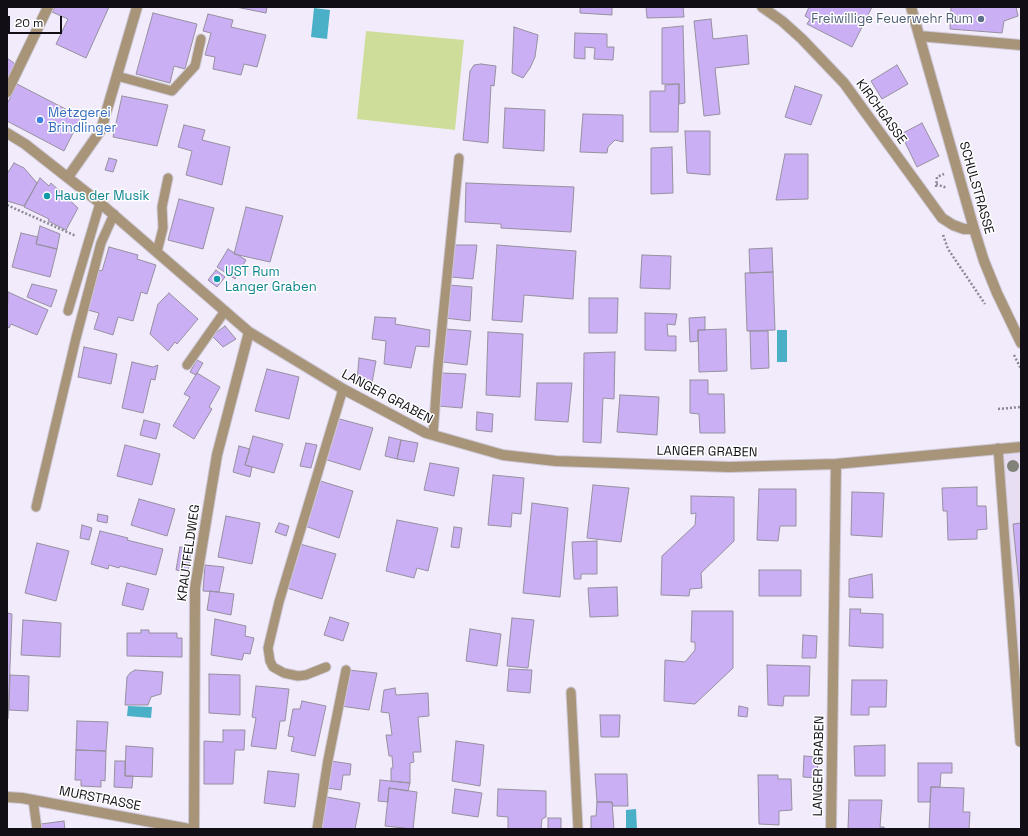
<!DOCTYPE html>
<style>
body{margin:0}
#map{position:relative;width:1028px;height:836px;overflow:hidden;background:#f1ebfb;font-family:"Space Grotesk",sans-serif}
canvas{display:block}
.frame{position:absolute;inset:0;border:8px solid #110f15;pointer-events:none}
.scale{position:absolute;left:8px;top:16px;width:54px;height:18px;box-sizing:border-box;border:2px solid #110f15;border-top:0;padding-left:5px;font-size:12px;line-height:14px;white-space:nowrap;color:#110f15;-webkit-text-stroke:3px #fff;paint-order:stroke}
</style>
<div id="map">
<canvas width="1028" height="836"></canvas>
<div class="frame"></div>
<div class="scale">20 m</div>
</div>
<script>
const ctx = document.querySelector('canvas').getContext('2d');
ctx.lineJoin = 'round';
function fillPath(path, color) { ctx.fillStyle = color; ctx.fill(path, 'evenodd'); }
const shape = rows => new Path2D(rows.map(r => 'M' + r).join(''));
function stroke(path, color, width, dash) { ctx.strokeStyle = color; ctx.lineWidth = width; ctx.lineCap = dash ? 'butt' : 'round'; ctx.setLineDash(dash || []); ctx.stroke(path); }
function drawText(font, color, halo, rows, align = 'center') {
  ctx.font = font + ' "Space Grotesk",sans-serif'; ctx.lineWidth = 3; ctx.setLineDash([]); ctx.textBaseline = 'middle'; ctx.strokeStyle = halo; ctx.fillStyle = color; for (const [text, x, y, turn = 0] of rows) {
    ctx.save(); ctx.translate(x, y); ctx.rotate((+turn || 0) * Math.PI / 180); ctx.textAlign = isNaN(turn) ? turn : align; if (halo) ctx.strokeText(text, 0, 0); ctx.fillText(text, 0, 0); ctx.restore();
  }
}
fillPath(shape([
 [1021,447,1021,742,998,448]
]), '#e7def4');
fillPath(shape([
 [366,31,464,40,455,130,357,119]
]), '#cede9a');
fillPath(shape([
 [314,8,330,10,327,39,311,37],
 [777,330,787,330,787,362,777,362],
 [128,706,152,707,151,718,127,716],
 [636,809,637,829,626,829,626,810]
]), '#4ab0c7');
const building = shape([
 [55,7,109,7,86,58,56,44,68,19,52,12,55,7],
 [236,7,267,7,266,13,236,7],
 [580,7,612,7,612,15,580,13,580,7],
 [646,7,683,7,684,17,647,18,646,7],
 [809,7,872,7,852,47,807,24,810,19,805,16,809,7],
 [951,7,1016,7,1018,16,1004,21,1002,33,950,29,951,7],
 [153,13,197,24,185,69,174,66,170,83,136,74,153,13],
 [208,14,233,20,231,27,266,35,257,67,244,64,241,75,213,69,215,57,205,55,211,33,203,31,208,14],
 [711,19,713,39,747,35,749,64,715,68,720,114,704,116,694,21,711,19],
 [683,26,685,103,679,104,679,84,662,84,662,28,683,26],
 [514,27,538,35,535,57,530,68,523,78,512,73,514,27],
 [575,33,607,34,607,47,614,47,613,60,594,59,595,48,585,47,585,59,574,58,575,33],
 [7,58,18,66,7,80,7,58],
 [481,64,496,66,494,86,491,85,488,143,463,140,470,71,474,65,481,64],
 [897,65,908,84,882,99,871,81,897,65],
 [17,84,81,117,64,151,7,121,7,104,17,84],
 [679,84,678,132,650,132,650,91,665,91,665,85,679,84],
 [795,86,822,95,811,125,785,117,795,86],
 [122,96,168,105,157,146,113,137,122,96],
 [505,108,545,110,544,151,503,148,505,108],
 [583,114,623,115,623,142,615,140,608,147,607,153,580,152,583,114],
 [922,123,939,156,917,167,901,134,922,123],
 [184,125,205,130,202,140,230,147,222,185,186,175,192,151,178,147,184,125],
 [685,131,710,131,710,175,687,173,685,131],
 [672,147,673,193,651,194,651,148,672,147],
 [785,154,808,154,808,199,776,200,785,154],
 [109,158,117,160,113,172,105,170,109,158],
 [14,163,24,168,37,183,24,206,7,201,7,174,14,163],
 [40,178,49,186,51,183,78,208,66,230,48,221,49,219,24,207,40,178],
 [466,183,574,187,571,232,501,228,501,224,465,222,466,183],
 [179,199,214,208,203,249,168,240,179,199],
 [246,207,283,216,270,262,234,254,246,207],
 [40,226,60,234,57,249,36,244,40,226],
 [21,233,38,237,36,244,57,249,50,277,12,267,21,233],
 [453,245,477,245,473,279,451,277,453,245],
 [497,245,576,251,573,299,524,295,522,322,492,320,497,245],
 [109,247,138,255,137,259,156,265,147,294,141,292,133,321,118,317,113,335,94,329,99,313,88,310,99,270,102,271,109,247],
 [772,248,773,272,750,273,749,249,772,248],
 [228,249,246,260,235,279,217,267,228,249],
 [642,255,671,256,670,289,640,288,642,255],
 [216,270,225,277,217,287,208,280,216,270],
 [773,272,775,330,747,331,745,273,773,272],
 [32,284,57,290,51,307,27,297,32,284],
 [449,285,472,287,470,321,445,318,449,285],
 [8,292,48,310,37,335,11,324,9,328,7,326,8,292],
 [169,293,198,319,177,344,175,342,168,351,150,334,158,304,169,293],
 [589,298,618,298,617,333,589,333,589,298],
 [645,313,677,314,675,325,667,324,668,336,676,336,676,351,645,350,645,313],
 [375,317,396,318,395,324,430,330,429,347,416,346,411,368,384,364,386,341,372,339,375,317],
 [705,317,705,330,698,330,698,341,690,342,689,318,705,317],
 [225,326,236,339,223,347,212,336,225,326],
 [445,329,471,331,467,365,443,362,445,329],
 [726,329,727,371,699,372,698,330,726,329],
 [750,331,768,331,769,368,751,369,750,331],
 [488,332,523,334,520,397,486,395,488,332],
 [84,347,117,354,111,384,78,377,84,347],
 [615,352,614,399,603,398,601,443,583,442,584,353,615,352],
 [359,358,376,361,372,383,357,381,359,358],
 [197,360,203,363,196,375,190,372,197,360],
 [132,362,153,367,158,365,155,380,151,379,143,413,122,408,132,362],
 [267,369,299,377,289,419,255,411,267,369],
 [197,373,220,387,209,407,212,409,194,439,173,426,190,397,184,394,197,373],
 [442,373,466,374,462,408,438,406,442,373],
 [690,380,708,380,708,394,724,394,725,433,700,433,699,414,690,413,690,380],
 [537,383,572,383,568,422,535,420,537,383],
 [620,395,659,397,657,435,617,432,620,395],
 [477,412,493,414,492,432,476,430,477,412],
 [336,418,373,428,360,470,324,459,336,418],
 [144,420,160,424,156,439,140,435,144,420],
 [253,436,283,444,274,473,245,465,253,436],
 [389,437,401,440,397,459,385,456,389,437],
 [401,440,418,443,414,462,397,459,401,440],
 [306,443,317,445,311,468,300,466,306,443],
 [125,445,160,454,152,485,117,476,125,445],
 [239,446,250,449,245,465,252,467,250,477,233,472,239,446],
 [430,463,459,468,454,496,424,490,430,463],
 [493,475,524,478,521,514,512,513,511,527,488,525,493,475],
 [317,480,353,491,339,538,305,526,317,480],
 [593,485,629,488,621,542,587,538,593,485],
 [977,487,977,506,986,506,987,529,977,530,977,539,948,540,947,511,943,511,942,488,977,487],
 [759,489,796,489,796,526,780,526,778,541,757,540,759,489],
 [852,492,884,493,882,537,851,535,852,492],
 [691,496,734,497,734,541,701,573,702,588,690,589,689,596,661,595,662,556,695,525,696,513,691,514,691,496],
 [139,499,175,509,167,536,131,525,139,499],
 [532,503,568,508,560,597,523,593,532,503],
 [98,514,108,516,107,523,97,521,98,514],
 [226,516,260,523,252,564,218,557,226,516],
 [397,520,438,528,428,571,417,568,414,578,386,571,397,520],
 [279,523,289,526,286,536,275,532,279,523],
 [1021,523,1021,605,1013,524,1021,523],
 [82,525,92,528,89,540,80,538,82,525],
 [454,527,462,528,459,548,451,547,454,527],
 [100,531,128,538,127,540,163,549,156,575,120,566,119,568,109,565,108,569,91,564,100,531],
 [597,541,597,574,581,574,581,579,574,579,572,542,597,541],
 [37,543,69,551,56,601,25,593,37,543],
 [300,544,336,554,322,599,287,588,300,544],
 [180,547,191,549,188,572,176,570,180,547],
 [205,565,224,567,219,592,203,591,205,565],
 [759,570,801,570,801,596,759,596,759,570],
 [872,574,873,598,849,597,849,579,872,574],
 [127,583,149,589,143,610,122,605,127,583],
 [617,587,618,616,590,617,588,588,617,587],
 [210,591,234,594,231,615,207,610,210,591],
 [850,609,861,609,860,613,883,614,883,648,849,646,850,609],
 [692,611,733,611,733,668,695,704,664,701,665,660,685,662,695,650,695,642,691,642,692,611],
 [7,613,12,614,8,719,7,718,7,613],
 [330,617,349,623,343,641,324,635,330,617],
 [512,618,534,620,528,668,507,666,512,618],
 [215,619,246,626,245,636,254,638,250,654,244,653,242,660,211,655,215,619],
 [23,620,61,623,60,657,21,655,23,620],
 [470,629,501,634,497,666,466,661,470,629],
 [141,630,149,630,149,633,177,633,177,638,182,638,182,657,127,656,127,633,141,633,141,630],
 [803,635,817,636,816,658,802,658,803,635],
 [767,665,810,666,809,696,784,696,783,706,768,705,767,665],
 [509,669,532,670,530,693,507,691,509,669],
 [135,670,163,672,161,694,151,697,148,705,125,705,127,677,130,673,135,670],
 [348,670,377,673,369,710,341,706,348,670],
 [209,674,240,675,240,715,209,713,209,674],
 [10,675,29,676,28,711,9,710,10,675],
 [852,680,887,680,886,707,869,707,869,715,851,715,852,680],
 [256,686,289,689,285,721,280,721,276,749,251,746,256,718,252,717,256,686],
 [395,688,396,695,428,693,429,716,418,717,421,752,413,752,414,762,410,763,410,783,391,781,391,768,393,768,392,756,389,756,386,735,392,735,389,713,381,712,384,690,395,688],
 [302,701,326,706,315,756,291,751,294,737,288,736,293,709,300,709,302,701],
 [739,706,748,708,747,717,738,716,739,706],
 [600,715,620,715,619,737,601,737,600,715],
 [77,721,108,722,106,751,76,750,77,721],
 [223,730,245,730,244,750,235,750,233,784,204,784,204,741,223,742,223,730],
 [456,741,484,745,480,786,452,781,456,741],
 [885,745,885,776,855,776,854,746,885,745],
 [126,746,153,748,152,777,125,776,126,746],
 [76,750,106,751,105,781,101,780,101,787,81,786,81,780,75,780,76,750],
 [804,756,818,757,817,778,803,777,804,756],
 [115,761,125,761,125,776,133,776,132,788,114,787,115,761],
 [331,761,351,764,350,775,343,775,341,790,327,788,331,761],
 [918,763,952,763,952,773,941,773,940,787,931,787,930,802,918,802,918,763],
 [268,771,299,774,295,807,264,803,268,771],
 [595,774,627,774,628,806,613,806,612,802,597,802,595,774],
 [758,775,778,775,778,779,791,779,792,810,779,811,779,825,759,824,758,775],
 [380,780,410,783,408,791,389,788,388,802,378,801,380,780],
 [931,787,964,788,963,812,970,812,969,829,929,829,931,787],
 [389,788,417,792,413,829,385,826,389,788],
 [455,789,482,793,478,817,452,813,455,789],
 [498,789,546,791,546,817,542,819,541,829,508,829,508,817,497,816,498,789],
 [327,797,360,803,355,829,329,829,321,828,327,797],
 [849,800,882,800,880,827,884,827,884,829,848,829,849,800],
 [597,802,612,802,614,829,591,829,591,816,596,816,597,802],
 [548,818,561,818,561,829,548,829,548,818],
 [64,821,65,829,42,829,41,824,64,821]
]);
fillPath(building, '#cbaff4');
stroke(building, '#96909f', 1);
const service = shape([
 [117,76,172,91,195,66,201,39],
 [157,252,163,228,162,207,168,178],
 [68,311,100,203],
 [187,365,225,311],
 [433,435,438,366,459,158],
 [998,448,1020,742,1021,742],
 [36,507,76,338,101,243,114,214],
 [326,667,306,675,298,676,284,673,273,667,270,661,268,648,279,602,343,389],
 [571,692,578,829],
 [33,800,37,829],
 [317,829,328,760,346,670]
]);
const minor = shape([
 [762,7,782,21,802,39,844,83,942,218,953,225,964,229,974,229],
 [911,7,974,229,984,261,997,293,1021,343],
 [919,36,1021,45],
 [7,92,48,7],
 [7,133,25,144,100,203,249,332,343,389,426,433,503,455,556,461,729,467,836,464,1021,447],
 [68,177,101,130,137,7],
 [194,829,195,588,217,455,249,332],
 [831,829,836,464]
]);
const tertiary = shape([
 [7,797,22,798,189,829]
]);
stroke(service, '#cdc8d6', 11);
stroke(minor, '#cdc8d6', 12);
stroke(tertiary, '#cdc8d6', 12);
stroke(shape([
 [936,184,947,188],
 [936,187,937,177,944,174],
 [7,205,76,236],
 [943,235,948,249,985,304],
 [1014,355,1021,369],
 [998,409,1021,407]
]), '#8c8893', 2.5, [2, 2]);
stroke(service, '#a79479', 9);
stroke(minor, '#a79479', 10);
stroke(tertiary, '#a79479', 10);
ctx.fillStyle = '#818278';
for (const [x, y] of [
 [1013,466]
]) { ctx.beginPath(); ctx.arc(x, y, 6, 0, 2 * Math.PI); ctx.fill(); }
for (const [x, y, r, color] of [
 [981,19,4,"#5c6f8a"],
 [40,120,4,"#3f7fe0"],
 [47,196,4,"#0f9aa8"],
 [217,279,4,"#0f9aa8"]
]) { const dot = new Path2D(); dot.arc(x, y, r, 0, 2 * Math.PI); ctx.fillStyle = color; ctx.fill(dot); stroke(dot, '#fff', 1.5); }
drawText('13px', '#4e5e75', '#fff', [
 ["Freiwillige Feuerwehr Rum",973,19]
], 'right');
drawText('13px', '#110f15', '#fff', [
 ["KIRCHGASSE",881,112,54],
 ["SCHULSTRASSE",976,188,74],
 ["LANGER GRABEN",387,397,28],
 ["LANGER GRABEN",707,452,1],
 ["KRAUTFELDWEG",189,553,-82],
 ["LANGER GRABEN",819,766,-89],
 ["MURSTRASSE",100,799,11]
]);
drawText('13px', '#366cbe', '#fff', [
 ["Metzgerei",48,113],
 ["Brindlinger",48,128]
], 'left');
drawText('13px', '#0d838f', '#fff', [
 ["Haus der Musik",55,196],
 ["UST Rum",225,272],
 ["Langer Graben",225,287]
], 'left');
</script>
